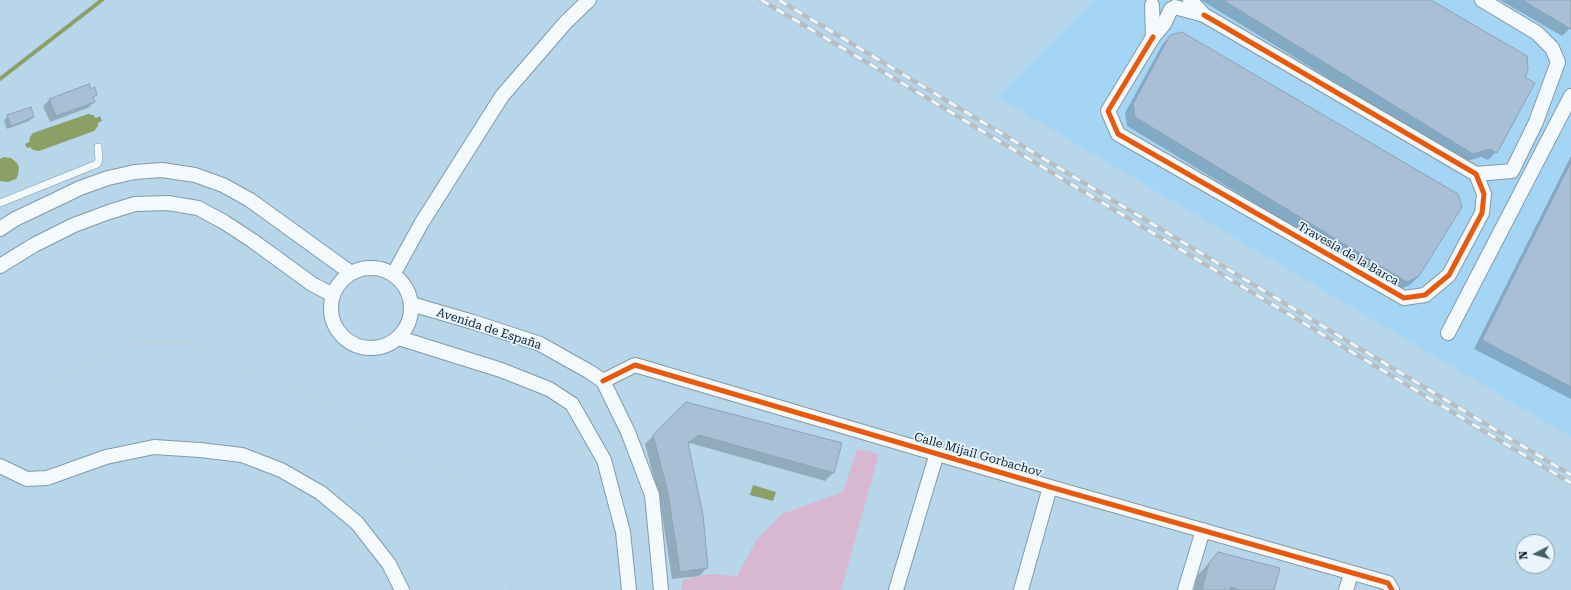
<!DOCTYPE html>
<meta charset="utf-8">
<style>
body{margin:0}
#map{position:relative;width:1571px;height:590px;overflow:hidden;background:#b7d6ea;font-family:"Roboto Serif",serif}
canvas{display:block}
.north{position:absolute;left:1515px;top:534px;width:40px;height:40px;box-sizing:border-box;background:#e9f4fc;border:1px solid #8f9fa9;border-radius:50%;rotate:264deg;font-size:11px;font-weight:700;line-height:16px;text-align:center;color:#09202d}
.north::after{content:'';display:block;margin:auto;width:14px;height:18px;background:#46606f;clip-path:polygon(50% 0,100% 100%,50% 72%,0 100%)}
</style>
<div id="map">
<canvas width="1571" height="590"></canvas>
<div class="north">N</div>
</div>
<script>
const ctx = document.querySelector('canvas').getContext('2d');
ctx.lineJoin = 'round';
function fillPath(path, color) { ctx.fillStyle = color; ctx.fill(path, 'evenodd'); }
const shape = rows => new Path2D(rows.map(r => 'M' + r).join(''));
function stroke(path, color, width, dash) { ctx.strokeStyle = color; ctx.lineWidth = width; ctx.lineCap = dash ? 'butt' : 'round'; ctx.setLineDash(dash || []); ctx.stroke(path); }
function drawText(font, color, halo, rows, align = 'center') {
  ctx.font = font + ' "Roboto Serif",serif'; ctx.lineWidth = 3.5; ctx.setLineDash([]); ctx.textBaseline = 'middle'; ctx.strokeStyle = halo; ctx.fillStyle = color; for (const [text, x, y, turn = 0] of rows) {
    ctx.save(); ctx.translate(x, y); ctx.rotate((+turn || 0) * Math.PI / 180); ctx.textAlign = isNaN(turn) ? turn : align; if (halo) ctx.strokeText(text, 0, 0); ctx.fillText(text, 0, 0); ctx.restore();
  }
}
fillPath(shape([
 [1094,0,1571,0,1571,437,997,97]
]), '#a4d5f5');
fillPath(shape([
 [857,449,879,454,841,590,682,590,682,581,692,577,711,574,737,576,757,539,782,514,843,492]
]), '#d8b7d0');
fillPath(shape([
 [88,114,93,115,96,118,100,116,102,121,98,123,98,126,94,131,39,151,33,150,30,147,27,148,25,144,29,142,30,137,33,133],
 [3,157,11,158,17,163,19,167,18,175,16,179,8,182,0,181,0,159],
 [753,485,776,492,773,501,750,495]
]), '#8ca066');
fillPath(shape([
 [1201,0,1429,0,1496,152,1488,160,1481,157,1465,162],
 [1500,0,1571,0,1571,27,1562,36],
 [1170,36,1419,276,1410,285,1398,290,1127,126,1125,113,1162,45],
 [90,90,96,94,92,98,94,102,88,108,50,122,43,106,50,99],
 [8,116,33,117,29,121,7,129,4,120],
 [1571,156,1571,399,1474,349],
 [686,403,840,444,833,473,825,481,690,443,687,445,702,515,707,568,699,576,672,579,660,501,645,444],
 [1218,553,1273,590,1194,590,1197,576]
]), '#0003');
stroke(shape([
 [0,79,102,0]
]), '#8ca066', 4);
const building = shape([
 [1223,0,1431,0,1527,56,1528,69,1525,77,1535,83,1497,153,1490,149,1473,154,1223,0],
 [1522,0,1571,0,1571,29,1522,0],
 [1182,32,1458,194,1462,207,1419,276,1407,282,1135,117,1133,104,1170,35,1182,32],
 [89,84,91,89,95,87,97,95,93,97,95,102,56,116,49,99,89,84],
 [31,107,34,117,11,126,7,115,31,107],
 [1571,162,1571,387,1482,340,1571,162],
 [686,402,842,443,834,473,699,435,688,443,703,515,708,568,680,572,668,493,653,435,686,402],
 [1218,552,1280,568,1274,590,1241,590,1231,587,1230,590,1202,590,1209,563,1218,552]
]);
fillPath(building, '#a8bfd6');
stroke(building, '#8ea2b3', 1);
const lane = shape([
 [0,203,97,164,99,160,98,147]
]);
const street = shape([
 [1152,5,1153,37,1164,24,1171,9],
 [1175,7,1204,15,1190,0],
 [1153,37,1108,111,1118,134,1404,298,1425,295,1449,275,1482,213,1484,194,1476,174,1204,15],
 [1476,174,1512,171,1536,122,1558,62,1552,48,1537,33,1482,0],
 [0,229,15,219,51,202,80,188,108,178,135,172,162,170,195,175,223,185,250,200,351,273],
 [0,266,34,245,74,225,109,212,135,204,168,203,198,208,224,222,253,241,312,284,333,295],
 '331 308a40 40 0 1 1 80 0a40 40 0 1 1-80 0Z',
 [393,275,421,224,502,96,566,22,589,0],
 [411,304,473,322,540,344,590,372,603,381,628,432,652,495,661,590],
 [1448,333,1571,96],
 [399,338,501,370,549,389,572,404,604,460,623,532,629,590],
 [603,381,635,365,1050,487,1388,583,1392,590],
 [0,466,27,479,47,478,106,457,154,447,200,450,242,455,281,470,321,493,357,523,389,564,402,590],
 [896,590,937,453],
 [1021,590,1050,487],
 [1185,590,1203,530],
 [1346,590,1351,574]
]);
stroke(lane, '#829aa9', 8);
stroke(street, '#829aa9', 16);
stroke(shape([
 [0,450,11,423,42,384,109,351,135,343,187,343,217,351,266,384,306,393,344,414,374,444,449,471,466,490,504,568,512,590],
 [686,590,698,584,709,584,726,590],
 [820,590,833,568,836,556,836,541,832,530,841,521,849,506,869,446]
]), '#c1cad0', 2.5, [1, 3]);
stroke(lane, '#f4f9fc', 7);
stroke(street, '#f4f9fc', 14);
const rail = shape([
 [761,0,907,86,1571,483],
 [779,0,1571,475]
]);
stroke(rail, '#b7bfc5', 4.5);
stroke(rail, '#e9f4fc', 3, [9]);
stroke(shape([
 [1153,37,1108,111,1118,134,1404,298,1425,295,1449,275,1482,213,1484,194,1476,174,1204,15],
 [603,381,635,365,1050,487,1388,583,1392,590]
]), '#e8590c', 5);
drawText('12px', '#09202d', '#e9f4fc', [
 ["Travesía de la Barca",1348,254,30],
 ["Avenida de España",489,329,18],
 ["Calle Mijail Gorbachov",978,455,16]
]);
</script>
